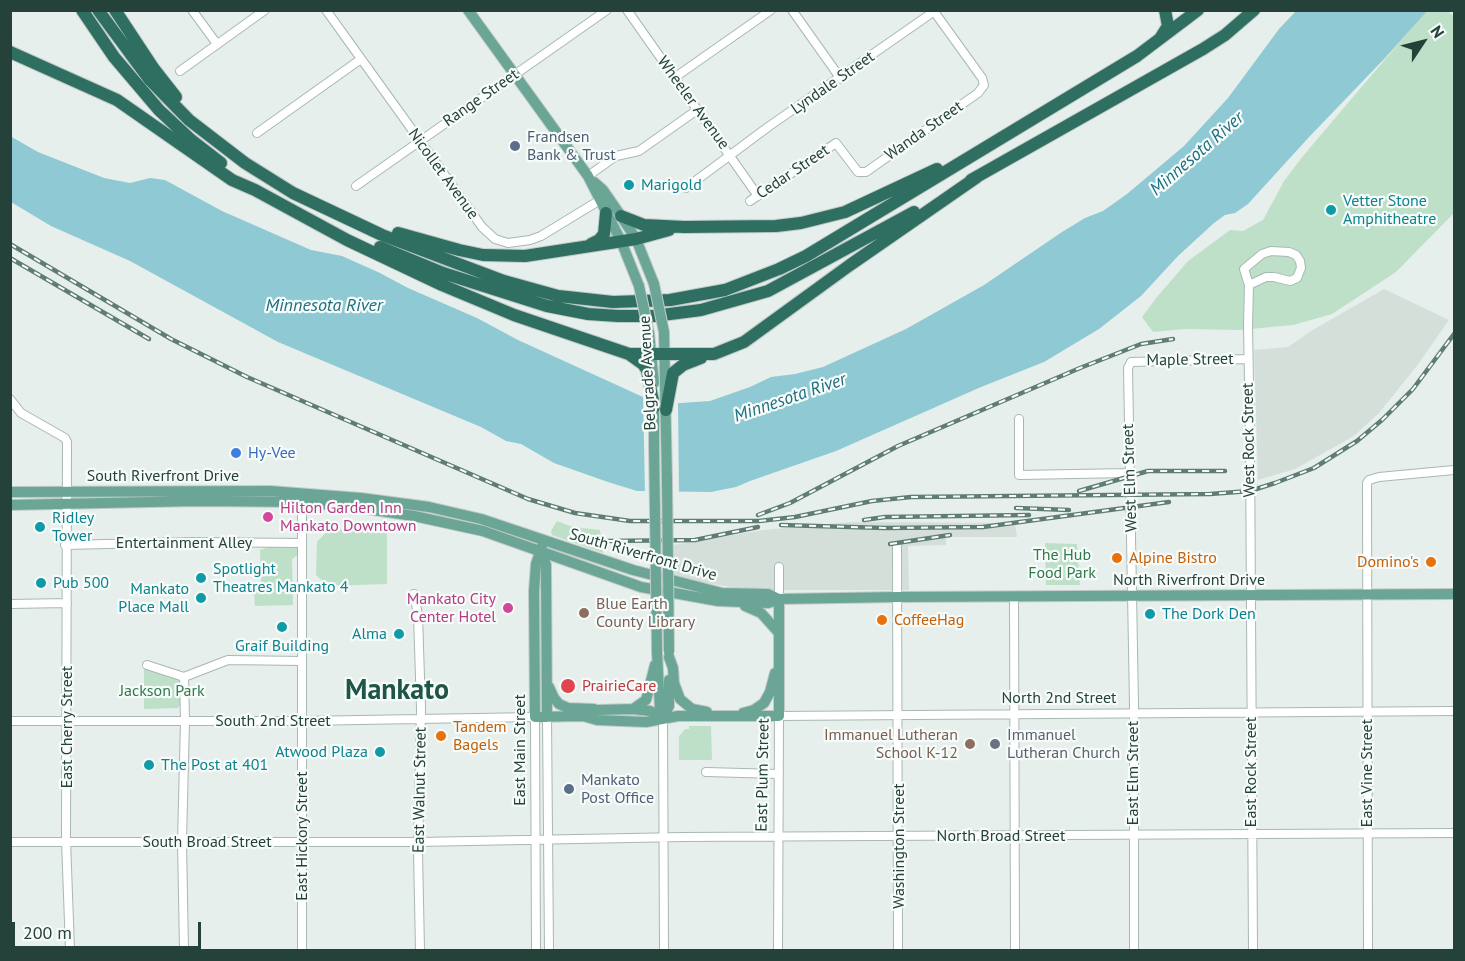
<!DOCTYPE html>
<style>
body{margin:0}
#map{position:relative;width:1465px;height:961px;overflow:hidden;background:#e6efeb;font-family:"PT Sans",sans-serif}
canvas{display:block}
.frame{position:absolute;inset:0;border:12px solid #24423a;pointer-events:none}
.north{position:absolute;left:1393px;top:12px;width:60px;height:60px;-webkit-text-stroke:4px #f7fbf9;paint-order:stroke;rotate:55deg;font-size:16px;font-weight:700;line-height:24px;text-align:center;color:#24423a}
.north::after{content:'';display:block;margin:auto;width:21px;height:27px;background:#24423a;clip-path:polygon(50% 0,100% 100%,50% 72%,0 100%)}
.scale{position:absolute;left:12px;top:922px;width:189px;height:27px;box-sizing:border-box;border:3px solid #24423a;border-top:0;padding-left:8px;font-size:18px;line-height:21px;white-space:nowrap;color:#24423a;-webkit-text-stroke:4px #f7fbf9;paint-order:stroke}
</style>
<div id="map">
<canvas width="1465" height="961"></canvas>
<div class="frame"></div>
<div class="north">N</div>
<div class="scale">200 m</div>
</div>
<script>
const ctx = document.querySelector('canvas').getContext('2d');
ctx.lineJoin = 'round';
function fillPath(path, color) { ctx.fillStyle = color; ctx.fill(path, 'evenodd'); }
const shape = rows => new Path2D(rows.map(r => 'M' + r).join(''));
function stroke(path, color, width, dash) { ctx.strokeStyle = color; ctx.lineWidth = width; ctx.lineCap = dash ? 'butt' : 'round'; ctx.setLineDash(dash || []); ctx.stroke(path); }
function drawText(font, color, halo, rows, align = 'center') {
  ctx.font = font + ' "PT Sans",sans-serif'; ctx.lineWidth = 4.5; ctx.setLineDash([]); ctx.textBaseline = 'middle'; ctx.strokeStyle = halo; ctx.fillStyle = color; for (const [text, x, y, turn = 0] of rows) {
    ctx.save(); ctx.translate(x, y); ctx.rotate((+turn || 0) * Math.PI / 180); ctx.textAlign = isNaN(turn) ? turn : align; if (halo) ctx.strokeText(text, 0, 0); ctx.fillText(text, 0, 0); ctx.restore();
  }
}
fillPath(shape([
 [1384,289,1449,320,1419,363,1379,413,1354,436,1295,469,1258,480,1254,350,1288,347,1311,331],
 [850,522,1015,523,1017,537,946,537,946,545,908,546,909,590,774,590,732,587,673,578,673,545,764,530]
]), '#d4dfda');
fillPath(shape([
 [1426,11,1447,11,1454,16,1454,213,1396,272,1332,314,1293,325,1240,330,1184,329,1153,332,1142,317,1157,297,1188,261,1230,230,1243,231,1263,220,1284,181,1303,156],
 [557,521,573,527,600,530,603,553,552,535,551,531],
 [387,529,387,584,328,586,316,575,317,542,328,530],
 [1045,543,1077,544,1080,585,1046,585],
 [272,546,298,547,298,555,292,559,293,605,255,606,254,594,261,583,260,550],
 [144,666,179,679,181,704,178,708,144,709],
 [689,726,711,726,712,760,679,760,679,736,685,729,689,729]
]), '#bfe0c8');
fillPath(shape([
 [1296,11,1427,11,1385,58,1310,136,1248,204,1235,213,1225,215,1214,223,1178,256,1141,296,1099,329,1044,362,981,387,836,451,750,481,736,487,711,492,637,491,608,482,554,463,521,444,506,441,481,427,278,342,130,261,51,226,11,202,10,136,38,152,104,178,130,183,150,178,165,180,222,211,311,250,342,256,380,273,408,288,477,318,518,340,643,397,667,404,710,401,750,387,771,377,795,374,823,367,906,329,984,285,1062,232,1085,218,1103,211,1127,194,1184,146,1228,98,1279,29]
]), '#8ec9d4');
fillPath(shape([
 [643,393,667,401,678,400,679,496,645,494]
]), '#e6efeb');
const minor = shape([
 [192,10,217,44],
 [326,10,482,227,495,239,508,243,530,240,541,236,600,200],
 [627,10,758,196],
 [792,10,841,79],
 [180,71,265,10],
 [674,78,771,10],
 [257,133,361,59],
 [588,176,616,156,639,151,697,110],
 [356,186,607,10],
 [686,188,768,127,936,10],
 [750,201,836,143,858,172,866,172,978,93,984,85,982,78,933,10],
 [1249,285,1244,269,1262,254,1271,251,1289,252,1296,255,1300,261,1301,268,1297,278,1290,281,1274,277,1266,277,1249,285,1248,326,1250,439,1253,950],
 [10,399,21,413,65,438,67,442,66,840,70,950],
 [1019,419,1019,475,1129,473],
 [302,496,302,950],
 [65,545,191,542,302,543],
 [897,547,898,950],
 [414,594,418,615,421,709,418,852,420,950],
 [1014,596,1015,950],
 [779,599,779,567],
 [10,604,67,603],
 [147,665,184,677,228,660,302,661],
 [184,677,185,721,182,842,184,950],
 [547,717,549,950],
 [663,717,664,950],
 [10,721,302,721,535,717,536,950],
 [706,772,779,774],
 [10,842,418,842,683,837,1454,833],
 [778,950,779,716,1454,711],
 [1134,950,1134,705,1128,368,1131,362,1248,359],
 [1368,950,1367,483,1369,480,1379,477,1454,470]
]);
const major = shape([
 [468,10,588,176,621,241,639,286],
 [594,182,603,190,621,216,636,239,654,284],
 [664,332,667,481],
 [649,333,654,383],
 [654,399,654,444],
 [10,492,270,491,361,498,429,507,481,519,633,570,722,593,768,594,779,599],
 [10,505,198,501,302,502,360,508,414,516,483,531,641,587,718,601,768,603,779,599,897,597,1454,594],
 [542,546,536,564,534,591,535,717,583,716,597,720,646,722,678,716,779,716,779,599],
 [541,551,546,565,547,717],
 [745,606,761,613,779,633],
 [657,652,660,710,663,717],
 [669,657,673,668,674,683,680,699,692,709,707,712],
 [549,687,554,698,559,704,568,708,594,709],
 [633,709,646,700,655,665],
 [743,713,754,710,764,703,770,692,775,673],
 [583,716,597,710,633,709,650,711,663,717],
 [663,717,669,706,669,680]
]);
const highway = shape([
 [82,10,114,57,159,110,190,139,221,163],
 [98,10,149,79,189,120,245,163,293,193,382,235,504,281,558,296,613,302,670,300,725,290,779,269,806,256,1137,56,1198,10],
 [115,10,154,69,176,97],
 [1161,37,1168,26,1165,10],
 [10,52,117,100,232,180,255,190,347,240,442,285,514,315,629,354,714,354,744,342,850,265,977,177],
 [971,180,1203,49,1225,35,1254,10],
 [621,216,644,225,684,227,776,226,801,223,845,212,937,169],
 [398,233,459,250,483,255,525,256,636,239,669,230],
 [591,244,599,240,604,234,606,213],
 [380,247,443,273,547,306,588,314,618,316,654,316,701,310,768,291,914,212],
 [629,354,643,364,647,370,654,407],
 [666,410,673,373,683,365,701,358]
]);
stroke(minor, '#a8b8b2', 10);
stroke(major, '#c2cac8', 12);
stroke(highway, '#c2cac8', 14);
stroke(minor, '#fff', 8);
stroke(major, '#6aa596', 10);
stroke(highway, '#2f6f62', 12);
const rail = shape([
 [10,244,171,339,247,377,528,499,575,513,630,521,759,521,795,517,872,501,911,497,1210,494,1250,491,1275,483,1314,468,1357,441,1382,420,1413,389,1454,334],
 [10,258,149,339],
 [1079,491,1148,471,1225,471],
 [1016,508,1069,510],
 [758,515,790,503,898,446,1080,368,1141,344,1173,339],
 [864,520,885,517,1029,515],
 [781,525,885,528,983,527,1169,502],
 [607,541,695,540,758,527],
 [890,544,950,535]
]);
stroke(rail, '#5f7d75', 4.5);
stroke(rail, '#f7fbf9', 2, [7]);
const majorBridge = shape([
 [654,284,664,332],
 [639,286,649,333],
 [654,444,657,652],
 [667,481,669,652]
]);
stroke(majorBridge, '#c2cac8', 12, []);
stroke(majorBridge, '#6aa596', 10);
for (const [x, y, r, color] of [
 [515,146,6,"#5c6f8a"],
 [629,185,6,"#0f9aa8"],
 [1331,210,6,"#0f9aa8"],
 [236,453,6,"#3f7fe0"],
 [268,517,6,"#d1479c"],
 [40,527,6,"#0f9aa8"],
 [1117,558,6,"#e8710a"],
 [1431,562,6,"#e8710a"],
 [201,578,6,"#0f9aa8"],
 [41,583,6,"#0f9aa8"],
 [201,598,6,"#0f9aa8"],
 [508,608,6,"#d1479c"],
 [584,613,6,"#8d6e63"],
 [1150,614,6,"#0f9aa8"],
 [882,620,6,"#e8710a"],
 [282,627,6,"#0f9aa8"],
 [399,634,6,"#0f9aa8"],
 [568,686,8,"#e0444e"],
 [441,736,6,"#e8710a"],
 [970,744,6,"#8d6e63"],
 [995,744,6,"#6b7280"],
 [380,752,6,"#0f9aa8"],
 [149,765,6,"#0f9aa8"],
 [569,789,6,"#5c6f8a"]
]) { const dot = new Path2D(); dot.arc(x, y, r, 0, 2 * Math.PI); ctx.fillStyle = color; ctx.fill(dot); stroke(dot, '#f7fbf9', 2); }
drawText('16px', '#24423a', '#f7fbf9', [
 ["Lyndale Street",833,83,-35],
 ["Range Street",481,98,-35],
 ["Wheeler Avenue",693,103,54],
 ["Wanda Street",924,131,-35],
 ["Cedar Street",793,172,-34],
 ["Nicollet Avenue",443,174,54],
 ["Maple Street",1190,360,-1],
 ["Belgrade Avenue",648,373,-93],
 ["West Rock Street",1249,440,-91],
 ["South Riverfront Drive",163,476],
 ["West Elm Street",1130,478,-92],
 ["Entertainment Alley",184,543],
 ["South Riverfront Drive",643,555,16],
 ["North Riverfront Drive",1189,580],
 ["North 2nd Street",1059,698],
 ["South 2nd Street",273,721],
 ["East Cherry Street",67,727,-90],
 ["East Main Street",520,750,-90],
 ["East Rock Street",1251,772,-90],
 ["East Elm Street",1133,773,-90],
 ["East Vine Street",1367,773,-90],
 ["East Plum Street",763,775,-89],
 ["East Walnut Street",420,790,-89],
 ["East Hickory Street",302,836,-90],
 ["North Broad Street",1001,836],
 ["South Broad Street",207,842],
 ["Washington Street",899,846,-90]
]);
drawText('16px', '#4e5e75', '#f7fbf9', [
 ["Frandsen",527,137],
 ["Bank & Trust",527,155],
 ["Mankato",581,780],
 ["Post Office",581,798]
], 'left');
drawText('16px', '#0d838f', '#f7fbf9', [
 ["Marigold",641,185],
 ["Vetter Stone",1343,201],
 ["Amphitheatre",1343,219],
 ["Ridley",52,518],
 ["Tower",52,536],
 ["Spotlight",213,569],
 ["Theatres Mankato 4",213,587],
 ["Pub 500",53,583],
 ["Mankato",189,589,"right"],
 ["Place Mall",189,607,"right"],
 ["The Dork Den",1162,614],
 ["Alma",387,634,"right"],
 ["Graif Building",282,646,"center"],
 ["Atwood Plaza",368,752,"right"],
 ["The Post at 401",161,765]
], 'left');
drawText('16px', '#366cbe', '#f7fbf9', [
 ["Hy-Vee",248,453]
], 'left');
drawText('16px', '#b23c85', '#f7fbf9', [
 ["Hilton Garden Inn",280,508],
 ["Mankato Downtown",280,526],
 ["Mankato City",496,599,"right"],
 ["Center Hotel",496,617,"right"]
], 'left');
drawText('16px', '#2d7a4b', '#f7fbf9', [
 ["The Hub",1062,555],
 ["Food Park",1062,573],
 ["Jackson Park",162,691]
]);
drawText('16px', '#c56008', '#f7fbf9', [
 ["Alpine Bistro",1129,558],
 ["Domino's",1419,562,"right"],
 ["CoffeeHag",894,620],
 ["Tandem",453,727],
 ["Bagels",453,745]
], 'left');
drawText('16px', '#785e54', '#f7fbf9', [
 ["Blue Earth",596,604],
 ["County Library",596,622],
 ["Immanuel Lutheran",958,735,"right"],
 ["School K-12",958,753,"right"]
], 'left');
drawText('16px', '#be3a42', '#f7fbf9', [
 ["PrairieCare",582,686]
], 'left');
drawText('16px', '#5b616d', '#f7fbf9', [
 ["Immanuel",1007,735],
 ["Lutheran Church",1007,753]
], 'left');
drawText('italic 18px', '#1c6f80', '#f7fbf9', [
 ["Minnesota River",1197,154,-41],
 ["Minnesota River",324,306],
 ["Minnesota River",790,398,-19]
]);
drawText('bold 28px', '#1f5548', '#f7fbf9', [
 ["Mankato",397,691]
]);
</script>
